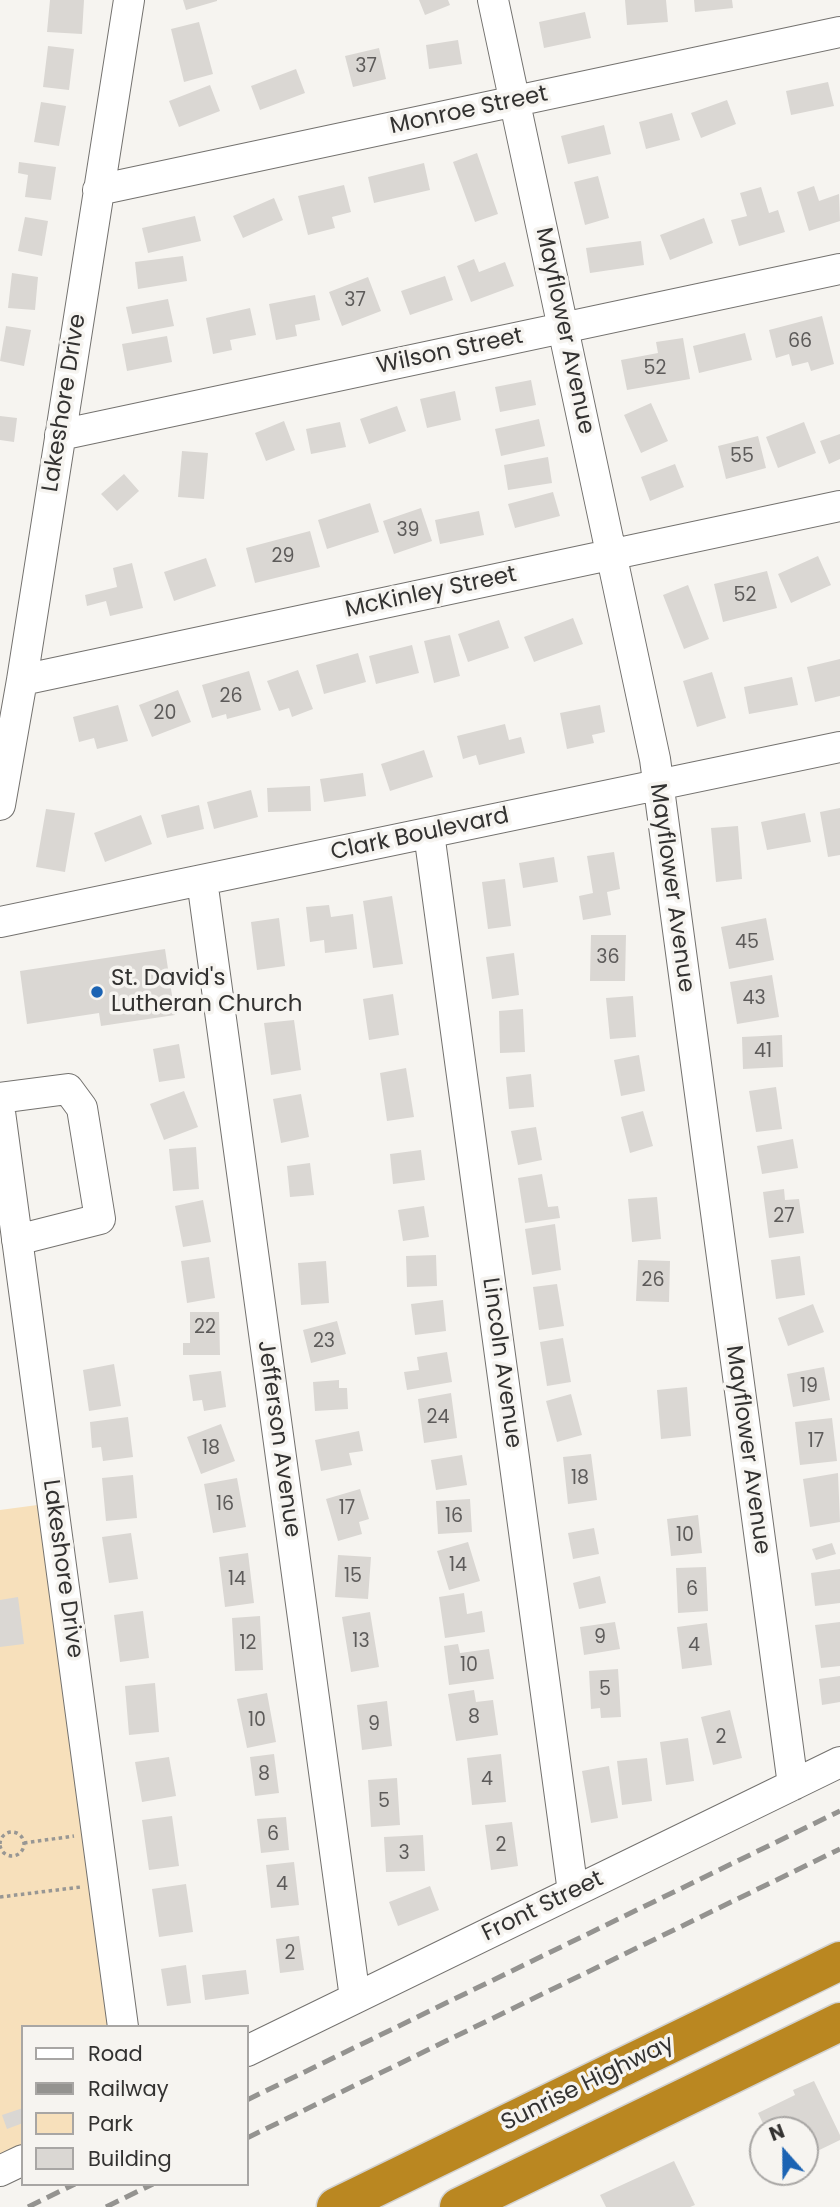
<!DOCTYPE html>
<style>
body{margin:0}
#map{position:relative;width:840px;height:2207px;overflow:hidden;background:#f6f4f0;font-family:Poppins,sans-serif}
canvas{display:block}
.legend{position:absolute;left:21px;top:2025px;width:228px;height:161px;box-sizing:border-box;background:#f6f4f0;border:2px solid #a8a6a4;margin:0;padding:9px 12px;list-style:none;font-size:21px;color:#333231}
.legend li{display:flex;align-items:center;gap:14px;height:35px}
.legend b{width:35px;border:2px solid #a8a6a4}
.north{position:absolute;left:749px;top:2116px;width:70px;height:70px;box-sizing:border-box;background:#f6f4f0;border:2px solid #a8a6a4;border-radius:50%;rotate:339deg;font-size:19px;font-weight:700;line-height:28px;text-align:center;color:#333231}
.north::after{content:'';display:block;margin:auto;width:24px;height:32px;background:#1b63b3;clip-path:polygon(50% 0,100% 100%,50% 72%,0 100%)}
</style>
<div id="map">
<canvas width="840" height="2207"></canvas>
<ul class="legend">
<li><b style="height:9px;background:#fff"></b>Road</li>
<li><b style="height:9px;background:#949390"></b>Railway</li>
<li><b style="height:19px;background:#f7e0bb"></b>Park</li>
<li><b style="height:19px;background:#dad7d3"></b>Building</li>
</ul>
<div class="north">N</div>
</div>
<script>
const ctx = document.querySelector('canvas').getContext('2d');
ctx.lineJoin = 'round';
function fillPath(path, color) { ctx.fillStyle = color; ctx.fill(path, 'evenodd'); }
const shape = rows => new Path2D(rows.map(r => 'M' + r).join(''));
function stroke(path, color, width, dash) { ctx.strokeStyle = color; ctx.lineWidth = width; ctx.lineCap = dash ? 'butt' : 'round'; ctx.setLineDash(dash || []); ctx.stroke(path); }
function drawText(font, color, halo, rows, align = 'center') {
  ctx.font = font + ' Poppins,sans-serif'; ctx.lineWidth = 7; ctx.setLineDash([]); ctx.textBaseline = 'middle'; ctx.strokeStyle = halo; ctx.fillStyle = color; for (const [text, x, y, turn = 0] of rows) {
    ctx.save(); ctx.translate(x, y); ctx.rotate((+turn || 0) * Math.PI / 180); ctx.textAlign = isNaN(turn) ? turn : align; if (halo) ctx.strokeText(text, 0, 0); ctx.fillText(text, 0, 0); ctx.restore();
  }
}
fillPath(shape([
 [45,1504,115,2027,23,2027,23,2149,0,2160,0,1510]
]), '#f7e0bb');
fillPath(shape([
 [50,0,84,0,82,34,47,32],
 [183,0,217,0,217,1,186,10],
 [419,0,448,0,450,5,425,15],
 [625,0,666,0,668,22,627,25],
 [694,0,732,0,733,8,695,12],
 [585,12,591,38,544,48,539,22],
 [199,22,213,74,184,82,171,29],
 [458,40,462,64,429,69,426,45],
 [48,46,74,49,69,90,43,87],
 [379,48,386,79,353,87,345,56],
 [296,69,305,93,260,110,251,86],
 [828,82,834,106,791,115,786,91],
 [210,85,220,111,179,127,169,101],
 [727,100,736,124,701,138,691,113],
 [41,102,66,106,59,146,34,142],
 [672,113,680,140,646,149,639,122],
 [604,125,611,154,568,164,561,136],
 [477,153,498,214,475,222,453,162],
 [19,162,56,167,51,200,25,197,28,175,18,173],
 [424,163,430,190,374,203,368,177],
 [598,176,609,218,585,225,574,182],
 [344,185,351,212,332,217,335,228,308,235,298,196],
 [814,186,819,201,839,194,840,221,809,231,797,192],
 [761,187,769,213,778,210,785,232,739,246,731,220,747,216,740,193],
 [274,198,283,220,243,238,233,216],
 [195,216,201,241,148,253,142,228],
 [25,217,48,221,42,256,18,251],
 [704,218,713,243,670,260,660,235],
 [641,241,644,265,590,273,586,248],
 [183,256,187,281,138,289,135,262],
 [474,259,479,272,505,262,514,286,471,302,457,266],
 [12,273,38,277,35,310,8,308],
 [445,276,453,300,410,315,401,291],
 [368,277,381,311,342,326,329,292],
 [315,295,320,320,295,325,297,336,276,340,269,304],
 [168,299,174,326,132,334,126,307],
 [250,308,256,335,230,340,232,350,213,354,206,318],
 [822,316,834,364,811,371,808,362,792,366,789,354,776,358,769,330],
 [6,326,31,330,24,366,0,361],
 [745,333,752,360,699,373,693,346],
 [167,336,172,362,127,371,122,344],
 [683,338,690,379,627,390,621,360,658,353,656,342],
 [531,380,536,405,500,412,495,387],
 [455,391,461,420,427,428,420,399],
 [651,403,668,441,641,453,624,415],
 [397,406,406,431,369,444,360,419],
 [0,416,17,418,14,442,0,440],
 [539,419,545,446,501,456,495,429],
 [284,421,295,450,266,461,255,433],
 [340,422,346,447,311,454,306,429],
 [804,422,816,453,778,468,766,437],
 [840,434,840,459,829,464,820,441],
 [758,436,766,468,726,479,718,446],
 [182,451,208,453,204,499,178,497],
 [548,457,552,483,508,490,504,465],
 [675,464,684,487,650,501,641,477],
 [124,474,139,491,117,511,101,494],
 [553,492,560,516,515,528,508,504],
 [370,503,379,532,327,549,318,520],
 [421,508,432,541,394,554,383,521],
 [479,511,484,535,440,544,435,520],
 [310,531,320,567,255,583,246,548],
 [818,556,831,585,791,603,778,574],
 [206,558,216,586,174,601,164,572],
 [132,563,143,608,110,616,106,601,87,606,85,595,117,587,113,568],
 [767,571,777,608,723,622,714,584],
 [688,585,709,639,684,649,663,595],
 [573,618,583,644,534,662,524,637],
 [499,620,509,648,468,662,458,634],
 [450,635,460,676,434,683,424,641],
 [412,645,419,673,376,684,369,656],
 [358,653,366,682,324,694,316,665],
 [840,659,840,696,815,702,807,667],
 [298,670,313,709,292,717,289,708,279,711,267,681],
 [249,671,261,710,227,719,226,714,212,718,202,685],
 [712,672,726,718,697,727,683,681],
 [792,677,798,705,749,714,744,687],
 [178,690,191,722,152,737,139,705],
 [118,705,128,741,97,749,94,738,79,742,73,717],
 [600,705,605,732,592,735,594,743,567,749,560,713],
 [505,724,509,740,521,737,525,753,479,765,476,755,463,759,457,736],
 [424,750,433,777,390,791,381,764],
 [363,773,366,796,324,802,320,779],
 [310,786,311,811,268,812,267,788],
 [251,790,258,817,214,829,207,802],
 [199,805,204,829,167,838,161,815],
 [840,808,840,855,828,857,820,812],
 [46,809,75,813,65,872,36,867],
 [805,813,811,842,767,850,761,822],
 [141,815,152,844,105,862,94,833],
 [738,826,742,879,716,882,711,828],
 [614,852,620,889,607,892,611,915,583,920,579,896,593,893,587,856],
 [554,857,558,882,523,888,519,863],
 [505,879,511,926,488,929,482,882],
 [392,896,403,964,373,968,363,901],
 [329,905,331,917,353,914,357,949,325,953,324,940,310,942,306,907],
 [279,918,285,966,257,970,251,922],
 [766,918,774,960,729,969,721,927],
 [591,935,626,935,625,981,590,981],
 [165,949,175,1015,101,1026,99,1013,27,1024,20,971],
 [514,953,519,995,492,999,486,957],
 [772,975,779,1017,737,1024,730,982],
 [393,994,399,1035,369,1040,363,999],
 [633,996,636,1037,610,1039,606,998],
 [523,1009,525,1052,500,1053,499,1011],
 [294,1020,301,1070,271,1075,264,1023],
 [782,1035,783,1067,743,1069,742,1037],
 [179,1044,185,1078,159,1082,153,1049],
 [639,1055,645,1091,621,1096,614,1060],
 [406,1068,414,1117,387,1121,380,1073],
 [531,1074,534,1107,509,1109,506,1077],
 [776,1087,782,1129,756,1132,749,1091],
 [184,1091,198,1127,164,1140,150,1104],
 [301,1094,309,1137,281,1143,273,1099],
 [643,1111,653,1146,630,1153,621,1117],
 [536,1127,542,1160,518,1165,511,1131],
 [793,1139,798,1168,762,1174,757,1146],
 [196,1147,199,1189,173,1191,169,1149],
 [421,1150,425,1180,393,1184,390,1154],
 [310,1163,314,1195,290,1197,287,1166],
 [542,1174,548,1207,558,1206,560,1218,525,1223,518,1178],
 [784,1189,785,1200,799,1199,804,1233,769,1238,763,1192],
 [657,1197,661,1239,632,1242,628,1199],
 [203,1200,211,1242,183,1247,175,1206],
 [424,1206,429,1237,403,1241,398,1210],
 [555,1224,561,1270,532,1275,525,1229],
 [436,1255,437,1286,407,1287,406,1256],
 [800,1256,805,1295,776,1299,771,1260],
 [209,1257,215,1298,187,1303,181,1261],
 [638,1260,670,1261,669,1302,636,1301],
 [326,1261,329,1303,301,1305,298,1263],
 [557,1284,564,1326,539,1330,533,1287],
 [443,1300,446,1331,415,1335,411,1304],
 [813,1304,824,1332,788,1346,778,1318],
 [190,1312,219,1312,220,1355,183,1355,183,1343,190,1343],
 [337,1321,346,1354,311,1363,303,1330],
 [563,1338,571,1382,547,1386,540,1342],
 [447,1352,452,1382,407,1390,404,1372,419,1370,417,1357],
 [114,1364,121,1406,89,1411,83,1370],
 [824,1367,830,1400,793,1407,787,1374],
 [221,1371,226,1407,204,1411,202,1400,193,1401,189,1375],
 [339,1380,339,1388,347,1388,348,1409,315,1411,313,1382],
 [687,1387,691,1436,661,1439,657,1390],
 [451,1393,457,1438,424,1443,418,1399],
 [571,1394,582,1435,557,1442,546,1401],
 [128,1417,133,1457,103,1461,101,1447,92,1448,90,1422],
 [832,1418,837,1461,800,1465,795,1422],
 [221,1424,235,1461,201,1474,187,1437],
 [359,1431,363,1451,349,1453,352,1465,321,1471,315,1440],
 [591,1454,597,1500,568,1504,563,1457],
 [462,1455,467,1485,436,1490,431,1460],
 [838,1473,840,1522,810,1527,803,1479],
 [133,1475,137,1518,106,1521,102,1478],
 [237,1478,246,1527,213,1533,204,1484],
 [360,1489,369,1519,359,1522,362,1534,338,1541,326,1499],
 [470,1499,472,1532,438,1534,436,1501],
 [698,1515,702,1553,671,1556,667,1519],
 [594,1528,599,1554,573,1559,568,1533],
 [131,1533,138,1579,109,1583,102,1537],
 [468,1542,480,1581,449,1590,437,1551],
 [832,1543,836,1554,816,1560,812,1549],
 [248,1553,254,1603,225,1607,219,1557],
 [338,1555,371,1557,368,1599,335,1597],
 [706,1567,708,1611,678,1613,676,1568],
 [840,1569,840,1603,815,1606,811,1573],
 [600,1576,606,1603,579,1609,573,1583],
 [464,1593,467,1614,482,1611,485,1632,445,1638,439,1597],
 [18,1597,24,1644,0,1647,0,1600],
 [143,1611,149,1658,120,1662,114,1615],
 [370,1612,379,1667,351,1672,342,1617],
 [260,1616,263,1670,235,1671,232,1618],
 [615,1622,620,1649,584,1655,580,1627],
 [840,1622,840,1666,821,1668,815,1625],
 [707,1623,712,1665,682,1669,677,1627],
 [458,1644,460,1653,489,1649,494,1679,449,1685,444,1646],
 [618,1669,621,1717,601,1718,600,1708,591,1709,589,1671],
 [840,1676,840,1702,822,1705,819,1679],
 [155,1683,159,1732,129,1735,125,1686],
 [474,1690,476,1702,493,1700,498,1735,456,1741,448,1694],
 [267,1693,276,1742,247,1748,237,1699],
 [387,1701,392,1746,362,1750,357,1705],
 [730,1710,742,1758,713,1765,701,1717],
 [688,1738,694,1781,666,1785,660,1742],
 [274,1754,279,1793,255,1796,250,1757],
 [501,1754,506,1802,472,1805,467,1758],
 [169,1757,176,1796,142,1802,135,1762],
 [647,1758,652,1801,622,1805,617,1761],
 [609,1766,618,1818,591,1823,582,1771],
 [397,1778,400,1825,371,1827,368,1780],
 [172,1816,179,1866,149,1870,142,1820],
 [286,1817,289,1850,261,1853,257,1819],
 [512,1822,518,1866,491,1870,485,1825],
 [423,1835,425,1871,386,1872,384,1837],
 [294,1862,299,1905,271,1908,266,1865],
 [186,1884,193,1932,159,1937,152,1889],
 [430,1886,439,1910,398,1926,389,1902],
 [299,1936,304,1970,280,1973,276,1939],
 [186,1965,191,2003,167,2006,161,1969],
 [246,1970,249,1994,205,2000,202,1975],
 [814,2081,840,2135,840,2140,805,2157,805,2130,766,2130,758,2113,795,2095,793,2090],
 [23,2108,23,2123,7,2129,2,2115],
 [674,2161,695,2205,690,2207,606,2207,600,2195]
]), '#dad7d3');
const minor = shape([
 [493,0,655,759,793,1785],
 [98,190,840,32],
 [60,435,840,269],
 [22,680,840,506],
 [0,805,22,680,129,0],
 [429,833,573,1892],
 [202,880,355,1998],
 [0,922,840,747],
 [0,1098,68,1089,82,1108,100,1219,17,1240],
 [0,1112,123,2027],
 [247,2051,840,1762],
 [0,2171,23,2160]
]);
const highway = shape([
 [336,2207,840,1961],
 [459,2207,840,2022]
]);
stroke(minor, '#74726f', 32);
stroke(highway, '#d2d2d2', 41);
stroke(shape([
 '0 1844a12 12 0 1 1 24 0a12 12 0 1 1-24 0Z',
 [24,1843,74,1836],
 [0,1897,81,1887]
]), '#989794', 3.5, [3.5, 3.5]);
stroke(minor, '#fff', 30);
stroke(highway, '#ba8721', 38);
stroke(shape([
 [247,2100,840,1811],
 [247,2138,840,1849],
 [28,2207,75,2184],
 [106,2207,153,2184]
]), '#949390', 5, [14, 7]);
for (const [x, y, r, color] of [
 [97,992,7,"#1b63b3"]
]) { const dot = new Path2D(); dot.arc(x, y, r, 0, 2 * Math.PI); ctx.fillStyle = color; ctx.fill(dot); stroke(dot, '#f6f4f0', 2.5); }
drawText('19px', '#5d5b5a', null, [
 ["37",366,67],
 ["37",355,301],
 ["66",800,342],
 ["52",655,369],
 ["55",742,457],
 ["39",408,531],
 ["29",283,557],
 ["52",745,596],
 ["26",231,697],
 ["20",165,714],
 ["45",747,943],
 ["36",608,958],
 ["43",754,999],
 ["41",763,1052],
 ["27",784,1217],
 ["26",653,1281],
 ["22",205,1328],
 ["23",324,1342],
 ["19",809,1387],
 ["24",438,1418],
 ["17",816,1442],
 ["18",211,1449],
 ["18",580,1479],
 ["16",225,1505],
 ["17",347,1509],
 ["16",454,1517],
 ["10",685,1536],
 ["14",458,1566],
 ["15",353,1577],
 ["14",237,1580],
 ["6",692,1590],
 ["9",600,1638],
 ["13",361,1642],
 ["12",248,1644],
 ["4",694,1646],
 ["10",469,1666],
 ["5",605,1690],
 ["8",474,1718],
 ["10",257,1721],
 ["9",374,1725],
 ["2",721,1738],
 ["8",264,1775],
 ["4",487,1780],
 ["5",384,1802],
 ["6",273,1835],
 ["2",501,1846],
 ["3",404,1854],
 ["4",282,1885],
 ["2",290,1954]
]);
drawText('23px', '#333231', '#f6f4f0', [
 ["Monroe Street",469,111,-12],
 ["Mayflower Avenue",564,331,78],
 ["Wilson Street",450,352,-12],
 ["Lakeshore Drive",65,403,-81],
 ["McKinley Street",431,593,-12],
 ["Clark Boulevard",420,835,-12],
 ["Mayflower Avenue",671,888,82],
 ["Lincoln Avenue",501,1363,82],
 ["Jefferson Avenue",278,1439,82],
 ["Mayflower Avenue",747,1450,82],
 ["Lakeshore Drive",62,1569,82],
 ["Front Street",543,1907,-26],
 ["Sunrise Highway",588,2084,-26]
]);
drawText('23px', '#333231', '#f6f4f0', [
 ["St. David's",111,979],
 ["Lutheran Church",111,1005]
], 'left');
</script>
